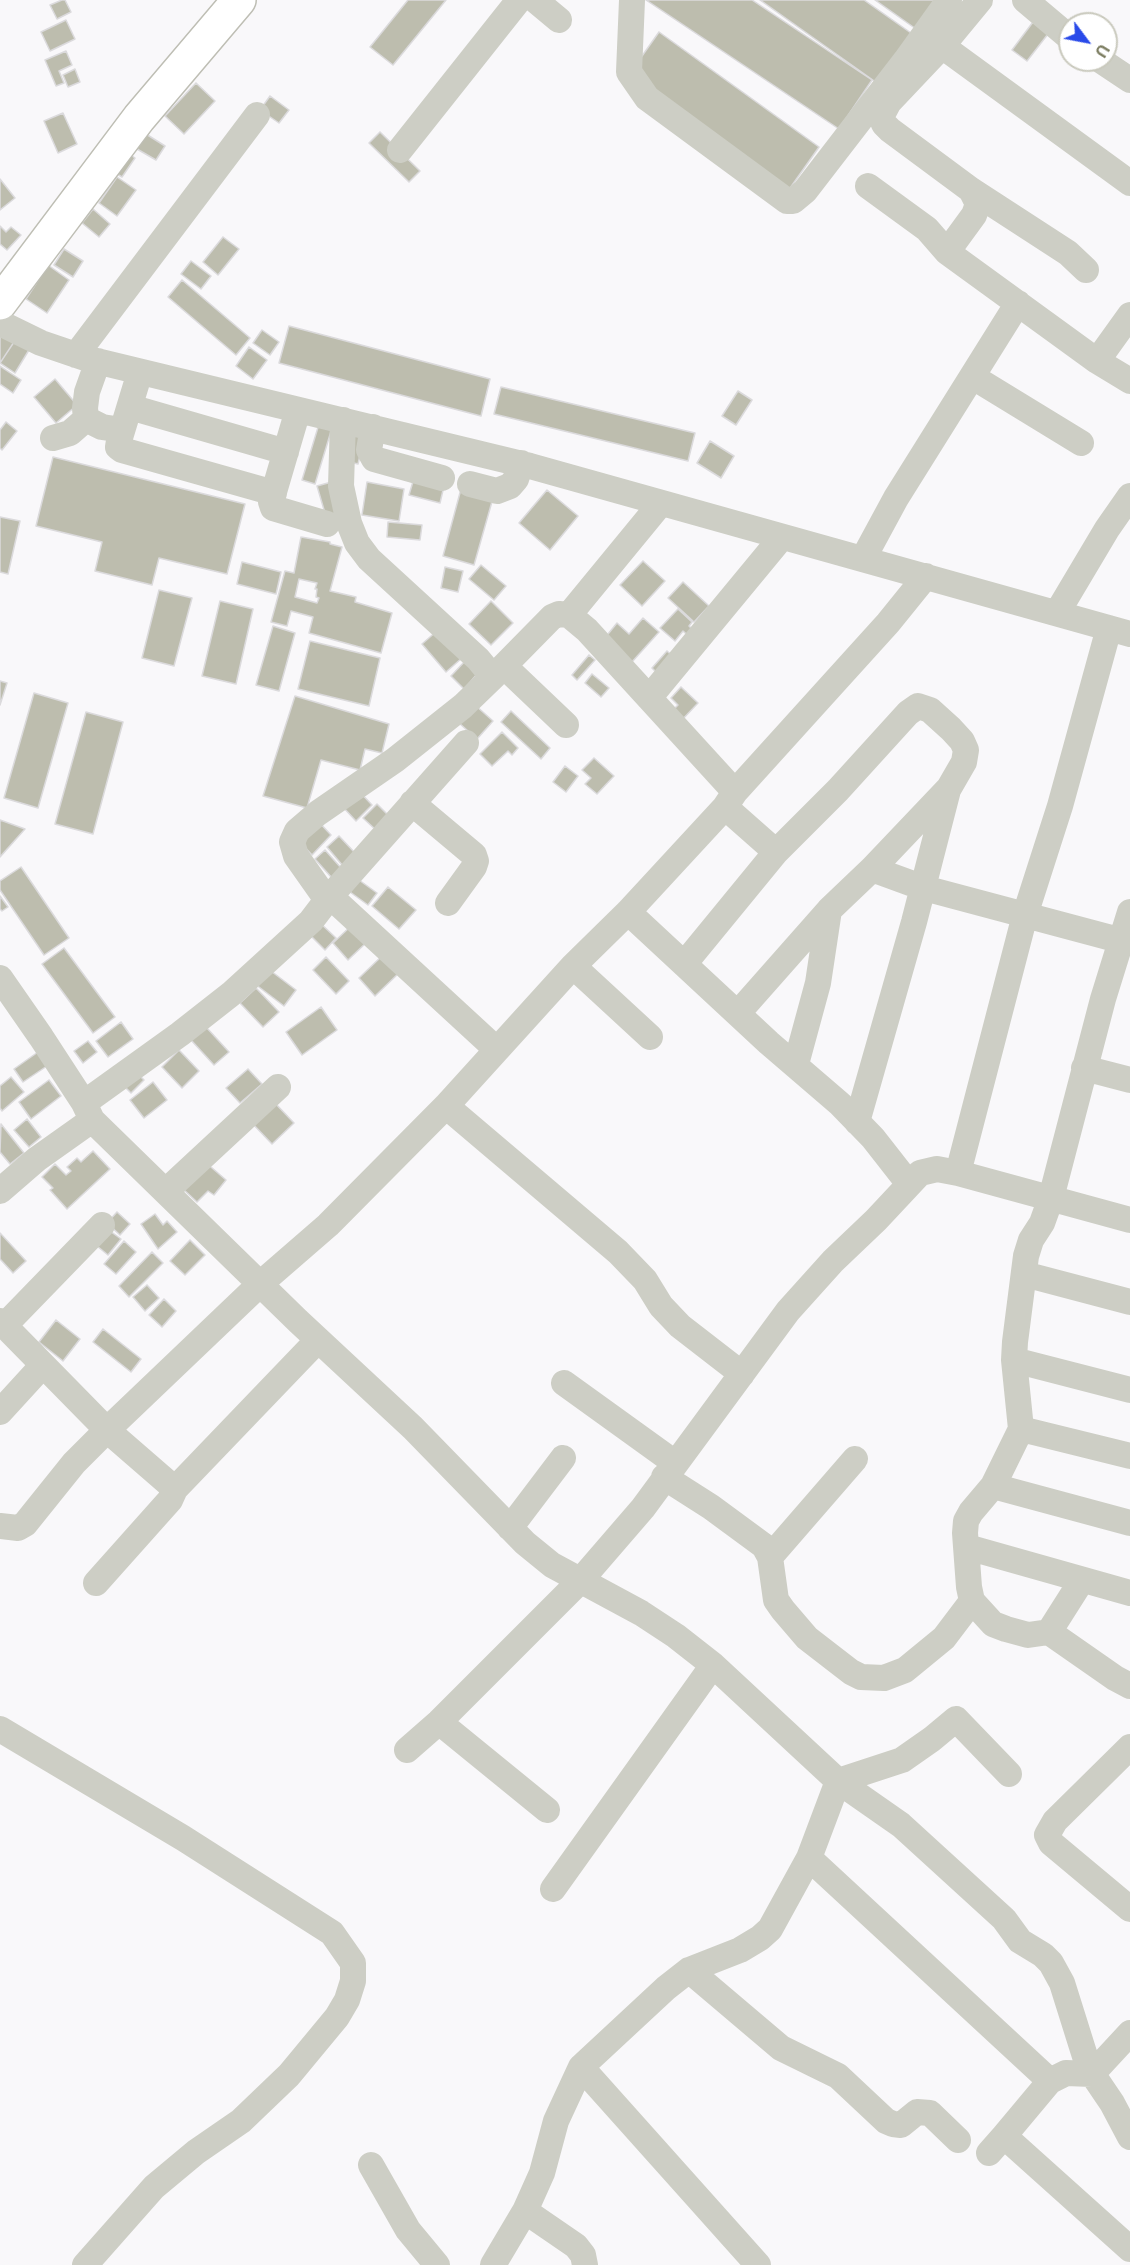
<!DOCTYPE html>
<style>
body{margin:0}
#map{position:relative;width:1130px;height:2265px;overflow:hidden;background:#f9f8fa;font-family:Arial,sans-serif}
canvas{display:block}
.north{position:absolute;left:1058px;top:12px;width:60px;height:60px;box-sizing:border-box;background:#fff;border:2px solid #c9c9bd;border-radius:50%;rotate:122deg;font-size:16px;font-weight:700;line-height:24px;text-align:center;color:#77785b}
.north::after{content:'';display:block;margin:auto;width:21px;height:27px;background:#294ae9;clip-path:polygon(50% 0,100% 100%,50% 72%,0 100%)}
</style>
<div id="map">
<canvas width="1130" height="2265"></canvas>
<div class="north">U</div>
</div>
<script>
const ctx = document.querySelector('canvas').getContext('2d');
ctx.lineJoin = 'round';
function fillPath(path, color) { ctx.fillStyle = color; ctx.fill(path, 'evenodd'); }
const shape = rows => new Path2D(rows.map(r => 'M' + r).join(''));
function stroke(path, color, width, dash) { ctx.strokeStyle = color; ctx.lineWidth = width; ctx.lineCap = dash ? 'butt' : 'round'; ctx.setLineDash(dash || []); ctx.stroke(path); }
const building = shape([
 [62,0,65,0,71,12,57,19,50,5,62,0],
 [408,0,446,0,393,65,370,47,408,0],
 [646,0,752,0,872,80,839,129,646,0],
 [760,0,864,0,911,33,877,83,760,0],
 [875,0,937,0,916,29,875,0],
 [66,20,75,39,50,51,41,32,66,20],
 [1033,22,1048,34,1027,61,1012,50,1033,22],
 [659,32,819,147,788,191,630,73,659,32],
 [66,51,72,65,59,71,64,83,56,86,45,60,66,51],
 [75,69,80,82,68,87,63,75,75,69],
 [196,83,215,101,184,134,165,116,196,83],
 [270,96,289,110,279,123,260,110,270,96],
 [63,113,77,144,58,153,44,121,63,113],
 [380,132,420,171,409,182,369,143,380,132],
 [146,134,165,146,156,160,137,149,146,134],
 [124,150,135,158,122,177,110,170,124,150],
 [117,177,136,190,117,216,99,203,117,177],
 [0,179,15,198,0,210,0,179],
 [93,209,110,224,99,237,82,223,93,209],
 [0,226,6,232,11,227,21,235,7,250,0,244,0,226],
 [223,237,239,249,218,275,203,262,223,237],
 [64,249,83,261,73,277,54,265,64,249],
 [191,261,211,276,201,289,181,274,191,261],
 [48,265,69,280,47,313,26,299,48,265],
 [182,280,250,338,236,355,168,297,182,280],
 [289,326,490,379,481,416,279,363,289,326],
 [0,329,18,336,0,363,0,329],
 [262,330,279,342,270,355,253,343,262,330],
 [18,336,32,345,15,373,0,363,18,336],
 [249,347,267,360,253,379,236,366,249,347],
 [0,366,21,380,13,393,0,384,0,366],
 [55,379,77,405,56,423,34,397,55,379],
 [501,387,695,433,688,461,494,414,501,387],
 [738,391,752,400,736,425,722,416,738,391],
 [6,422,17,431,2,450,0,448,0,430,6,422],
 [319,424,332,428,315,484,302,480,319,424],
 [354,428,366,431,358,464,345,461,354,428],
 [710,441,734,456,721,478,697,463,710,441],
 [53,457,245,504,227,574,159,558,152,585,95,571,102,542,36,526,53,457],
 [414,478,444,486,440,503,409,495,414,478],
 [335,481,344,516,327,520,317,486,335,481],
 [367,482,404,489,399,521,362,515,367,482],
 [461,489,493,498,474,565,443,556,461,489],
 [547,490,578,516,550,550,519,523,547,490],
 [0,517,20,521,8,574,0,572,0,517],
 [388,522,422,525,420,540,387,537,388,522],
 [301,537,330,542,330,544,342,547,330,591,356,597,355,602,392,613,381,653,309,633,313,617,291,611,287,626,271,622,285,571,294,573,301,537],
 [299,579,317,583,315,589,317,589,316,597,319,598,317,603,295,597,299,579],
 [643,561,665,581,642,606,620,585,643,561],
 [242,562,281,572,276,594,237,584,242,562],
 [481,565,506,586,494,600,469,579,481,565],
 [445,567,463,571,458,592,441,588,445,567],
 [683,582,709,606,694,622,668,598,683,582],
 [159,590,192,598,174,666,142,658,159,590],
 [220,601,253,609,236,684,202,676,220,601],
 [491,601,513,623,491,645,469,624,491,601],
 [678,609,692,622,689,626,698,635,693,640,683,631,675,641,660,628,678,609],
 [643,618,659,632,631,663,604,639,617,623,629,634,643,618],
 [273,626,295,633,279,691,256,685,273,626],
 [438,630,462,658,446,672,422,644,438,630],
 [310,641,380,658,369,706,298,689,310,641],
 [667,651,677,660,662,678,652,668,667,651],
 [589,655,595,660,577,680,572,675,589,655],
 [466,660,479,672,464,689,451,676,466,660],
 [592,674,609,688,601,697,585,683,592,674],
 [0,681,7,683,0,705,0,681],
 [681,687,698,703,679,723,669,714,678,705,671,698,681,687],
 [34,693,68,703,38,808,4,798,34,693],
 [295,696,389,724,382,753,365,749,360,770,321,760,307,808,263,796,295,696],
 [475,705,493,721,477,739,459,723,475,705],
 [511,711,550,748,541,759,501,722,511,711],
 [86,712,123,722,93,834,55,824,86,712],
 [502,732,518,748,512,755,508,751,492,766,480,754,502,732],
 [594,758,614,776,597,794,585,784,591,778,582,770,594,758],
 [565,766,578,776,566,792,553,782,565,766],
 [357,789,372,805,356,821,341,805,357,789],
 [377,804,390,817,377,831,363,818,377,804],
 [316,819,331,835,312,855,296,838,316,819],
 [0,820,25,829,0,857,0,820],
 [339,836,356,854,343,866,327,847,339,836],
 [325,850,342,869,332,878,315,859,325,850],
 [21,867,69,938,44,955,0,890,0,881,21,867],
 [359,880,377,893,368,905,350,892,359,880],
 [388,887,416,910,399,929,372,906,388,887],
 [0,896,8,907,2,911,0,909,0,896],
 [318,921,336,938,325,950,307,932,318,921],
 [353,924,368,941,348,960,333,943,353,924],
 [64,948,115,1017,93,1033,42,964,64,948],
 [384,954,401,971,375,996,359,978,384,954],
 [326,957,349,981,336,994,313,970,326,957],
 [267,968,296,990,284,1006,255,984,267,968],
 [256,988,279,1012,263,1027,240,1003,256,988],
 [321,1007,337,1030,302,1055,286,1032,321,1007],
 [121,1022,133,1039,108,1057,96,1041,121,1022],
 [206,1027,229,1052,214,1065,191,1040,206,1027],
 [88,1041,97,1052,83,1063,74,1051,88,1041],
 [179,1050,199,1071,182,1088,162,1067,179,1050],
 [38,1052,47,1066,23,1082,14,1069,38,1052],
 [248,1069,262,1084,240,1103,226,1088,248,1069],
 [134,1070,144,1080,131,1093,121,1083,134,1070],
 [11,1077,24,1092,2,1111,0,1108,0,1086,11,1077],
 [49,1080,61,1096,31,1119,19,1102,49,1080],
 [153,1082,167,1100,144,1118,130,1100,153,1082],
 [273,1101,294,1123,272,1144,251,1122,273,1101],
 [27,1119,41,1137,29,1147,14,1130,27,1119],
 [1,1124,24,1153,10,1164,0,1152,1,1124],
 [93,1151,110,1169,67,1209,50,1190,53,1188,42,1177,55,1164,66,1175,71,1171,67,1167,77,1158,81,1162,93,1151],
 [204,1161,226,1180,214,1195,208,1191,197,1202,183,1189,204,1161],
 [117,1212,130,1224,120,1235,107,1223,117,1212],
 [155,1214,163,1225,167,1221,177,1232,158,1249,141,1224,155,1214],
 [110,1231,121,1239,108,1255,97,1246,110,1231],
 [0,1233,26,1261,13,1273,0,1259,0,1233],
 [190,1240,205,1255,185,1275,170,1261,190,1240],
 [124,1241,136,1252,116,1274,104,1264,124,1241],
 [152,1252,163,1263,129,1297,119,1286,152,1252],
 [147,1285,159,1298,145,1311,133,1297,147,1285],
 [164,1299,176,1311,162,1327,149,1315,164,1299],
 [56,1320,80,1339,63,1361,39,1342,56,1320],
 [103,1329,141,1359,131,1372,93,1342,103,1329]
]);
fillPath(building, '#bdbdae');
stroke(building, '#dbdadc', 1.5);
const major = shape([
 [0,303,139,118,239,0]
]);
stroke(major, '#bebeb4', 36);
stroke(shape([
 [535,0,559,20],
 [632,0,629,72,647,98,787,201,793,201,805,191,906,60,949,0],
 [980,0,942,46,889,102,881,117,884,124,890,130,971,190,1068,253,1086,270],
 [1025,0,1070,38],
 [942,46,1130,183],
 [1100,60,1130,80],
 [400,150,519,0],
 [868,186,927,229,947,252],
 [971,190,978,204,974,215,947,252,1097,361,1130,381],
 [0,323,41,343,88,359,530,466,1130,634],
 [76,355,257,115],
 [98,361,87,392,85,408,86,419,102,427,122,430],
 [1097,361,1130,315],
 [140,372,119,441,118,447,122,450,274,493],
 [973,377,1081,443],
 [130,407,286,452],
 [298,410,271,502,273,508,327,524],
 [373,427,369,450,374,459,442,478],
 [53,438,70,433,86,419],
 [470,484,497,491,510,486,516,479,521,463],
 [863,559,896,498,1018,303],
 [1057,613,1107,529,1130,496],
 [569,615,661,503],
 [504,666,566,725],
 [493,677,552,617,559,614,569,615,587,630,735,792],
 [649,698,782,537],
 [412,803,474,855,476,861,474,867,448,903],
 [725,807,776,852],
 [872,869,924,888,1130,943],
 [331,897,496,1049],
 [327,900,466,743],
 [628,912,769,1043,840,1104,873,1138,909,1184],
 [685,963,776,852,838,790,908,713,918,706,930,710,951,729,962,741,966,750,964,762,949,788,872,869,829,910,738,1013],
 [573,966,650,1037],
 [0,978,41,1037,84,1103,92,1120,298,1321,413,1428,525,1543,552,1565,641,1613,676,1636,713,1665,838,1781,809,1858,770,1929,760,1938,740,1950,689,1970,666,1988,581,2067,556,2121,542,2173,525,2211,493,2265],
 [796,1064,818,983,829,910],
 [1084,1068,1130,1080],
 [84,1103,180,1034,231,994,311,921,327,900,296,856,292,842,297,831,318,813,395,760,463,706,493,677,478,659,369,559,357,543,349,523,341,486,343,420],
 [446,1106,618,1252,645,1280,661,1306,680,1326,742,1374],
 [857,1122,914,922,948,790],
 [958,1173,1025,915,1060,806,1109,628],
 [0,1191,37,1159,92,1120],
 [166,1191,278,1087],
 [1024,1274,1130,1302],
 [0,1321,107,1430,175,1489],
 [5,1325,102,1225],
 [1014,1360,1130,1390],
 [564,1383,675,1463],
 [0,1412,43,1365],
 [1021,1429,1130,1456],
 [664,1477,711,1507,764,1546,770,1557,776,1600,783,1610,807,1638,851,1672,861,1677,884,1678,905,1670,944,1638,972,1601],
 [993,1486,1130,1523],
 [0,1526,18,1528,25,1524,74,1463,107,1430,260,1284,328,1225,446,1106,573,966,628,912,725,807,735,792,888,623,926,576],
 [510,1528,563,1458],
 [967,1547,1130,1593],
 [770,1557,855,1459],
 [1082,1580,1049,1632,1028,1635,1006,1629,993,1624,972,1601,969,1587,965,1533,966,1521,971,1512,993,1486,1021,1429,1014,1360,1015,1342,1026,1256,1031,1240,1042,1223,1051,1198,1103,999,1130,912],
 [96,1583,170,1500,175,1489,318,1340],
 [1049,1632,1115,1678,1130,1686],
 [439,1722,547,1810],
 [0,1729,183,1838,332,1933,353,1963,353,1981,347,2000,337,2017,289,2075,241,2121,196,2152,154,2187,85,2265],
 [1130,1747,1055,1821,1047,1835,1051,1843,1130,1909],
 [407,1750,439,1722,580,1581,643,1508,788,1311,833,1261,876,1220,920,1173,937,1169,958,1173,1130,1220],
 [1009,1774,956,1719,932,1739,902,1760,838,1781,901,1825,1004,1919,1020,1941,1043,1955,1051,1963,1062,1983,1089,2069,1112,2103,1130,2137],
 [809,1858,1050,2081,1004,2136,1130,2249],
 [553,1889,713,1665],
 [689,1970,781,2048,838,2076,886,2121,893,2124,901,2125,917,2112,930,2113,958,2140],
 [581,2067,758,2265],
 [1050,2081,1066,2073,1092,2074,1130,2033],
 [989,2153,1004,2136],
 [371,2165,408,2230,437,2265],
 [525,2211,576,2246,583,2255,585,2265]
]), '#cdcec5', 26);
stroke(major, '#fff', 33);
</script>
